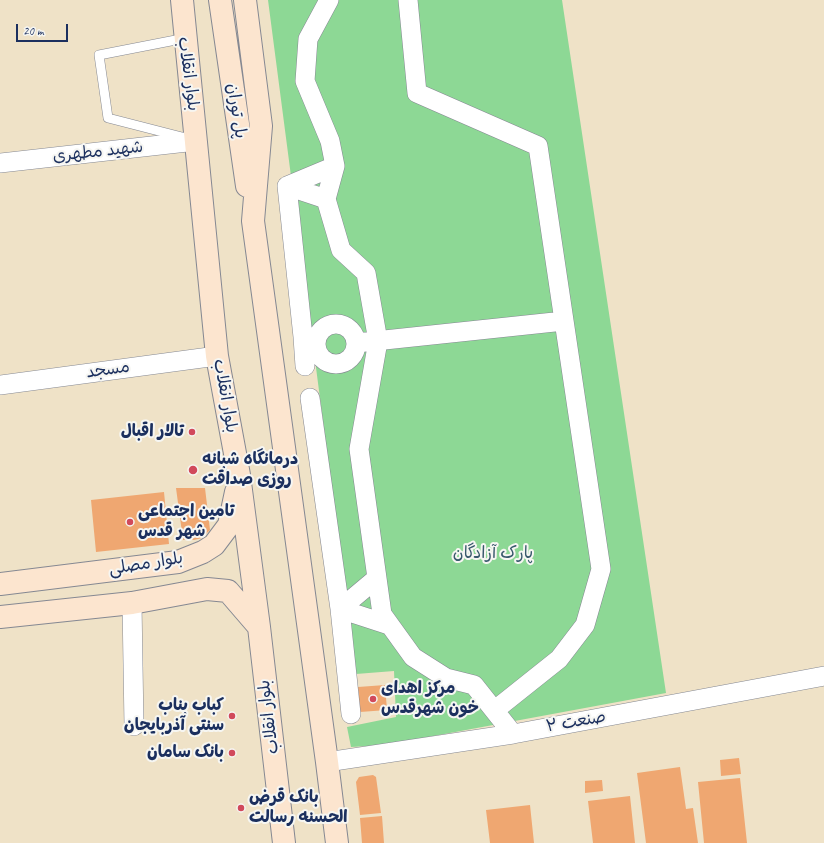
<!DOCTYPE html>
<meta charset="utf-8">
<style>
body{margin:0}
#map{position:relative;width:824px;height:843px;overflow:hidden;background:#efe2c7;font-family:Caveat,sans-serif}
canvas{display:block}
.scale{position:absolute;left:16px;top:24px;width:52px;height:18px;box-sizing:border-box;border:2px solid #1b2f5e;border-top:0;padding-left:5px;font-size:12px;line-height:14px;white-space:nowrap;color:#1b2f5e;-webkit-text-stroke:3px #f6f6f2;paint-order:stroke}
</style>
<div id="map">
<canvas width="824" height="843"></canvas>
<div class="scale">20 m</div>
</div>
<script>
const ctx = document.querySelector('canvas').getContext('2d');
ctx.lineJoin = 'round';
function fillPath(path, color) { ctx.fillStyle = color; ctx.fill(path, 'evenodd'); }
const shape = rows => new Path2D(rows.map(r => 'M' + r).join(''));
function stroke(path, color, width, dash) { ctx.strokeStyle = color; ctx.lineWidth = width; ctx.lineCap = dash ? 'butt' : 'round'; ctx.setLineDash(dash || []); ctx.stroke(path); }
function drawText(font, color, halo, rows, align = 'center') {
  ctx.font = font + ' Caveat,"Playpen Sans Arabic",sans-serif'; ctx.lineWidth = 4; ctx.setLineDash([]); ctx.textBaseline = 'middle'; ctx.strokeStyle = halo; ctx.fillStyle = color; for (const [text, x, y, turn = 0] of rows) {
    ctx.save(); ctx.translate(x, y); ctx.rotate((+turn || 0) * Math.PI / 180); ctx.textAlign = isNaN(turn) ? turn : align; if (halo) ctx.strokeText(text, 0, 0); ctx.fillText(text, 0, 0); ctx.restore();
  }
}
fillPath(shape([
 [268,0,562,0,666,693,385,745,351,747,347,727,396,717,394,671,356,674]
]), '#8dd895');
fillPath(shape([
 [176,488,205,488,210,530,202,538,194,540,183,540],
 [164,492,169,544,96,552,91,500],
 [385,685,387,710,360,712,358,687],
 [739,758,741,774,721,776,720,760],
 [680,767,686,809,693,808,698,843,646,843,637,773],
 [373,775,376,777,381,813,360,815,356,782,359,777],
 [740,778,747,843,704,843,698,782],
 [602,780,603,791,585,793,585,781],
 [630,796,635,843,593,843,588,801],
 [530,805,534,843,490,843,486,810],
 [382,816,384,843,362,843,360,818]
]), '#efa771');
const lane = shape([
 [182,137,108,118,99,55,186,38]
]);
const street = shape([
 [408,0,417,93,538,146,601,569,585,625,559,659,495,710],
 [0,163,196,141],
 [287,186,335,166],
 [326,199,341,250,366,273,378,341,359,449,382,614,413,657,446,678,474,685,513,734],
 '316 344a20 20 0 1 1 40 0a20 20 0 1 1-40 0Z',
 [303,337,287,186,326,199,335,166,330,141,305,81,308,39,329,0],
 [356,343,564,321],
 [305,366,303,337,315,337],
 [0,385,217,356],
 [310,398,340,609,351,714],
 [132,603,134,726],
 [340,609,389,625],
 [340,609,377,578],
 [327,762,513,734,824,676]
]);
const secondary = shape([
 [182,0,217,356,239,475,259,627,284,843],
 [220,0,247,186],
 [245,0,261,126,253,221,327,762,337,843],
 [0,584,178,562,203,552,214,545,229,525,236,492],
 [0,617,132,603,207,589,228,591,259,627]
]);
stroke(lane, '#858892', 10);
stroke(street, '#858892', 20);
stroke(secondary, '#858892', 24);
stroke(lane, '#fff', 9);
stroke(street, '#fff', 19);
stroke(secondary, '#fce5cf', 22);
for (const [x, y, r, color] of [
 [192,432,4,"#d1495b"],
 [193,470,5,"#d1495b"],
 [130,522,4,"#d1495b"],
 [373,699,4,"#d1495b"],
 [232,716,4,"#d1495b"],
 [232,753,4,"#d1495b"],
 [241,808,4,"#d1495b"]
]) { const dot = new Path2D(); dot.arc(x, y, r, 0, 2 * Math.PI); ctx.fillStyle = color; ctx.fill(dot); stroke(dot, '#f6f6f2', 1.5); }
drawText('17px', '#1b2f5e', '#f6f6f2', [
 ["بلوار انقلاب",188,74,82],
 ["پل توران",236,111,81],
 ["شهید مطهری",98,152,-6],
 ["مسجد",108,370,-8],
 ["بلوار انقلاب",225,396,80],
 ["بلوار مصلی",146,564,-9],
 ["بلوار انقلاب",269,717,-97],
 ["صنعت ۲",576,722,-10]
]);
drawText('bold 17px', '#1b2f5e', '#f6f6f2', [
 ["تالار اقبال",184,432,"right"],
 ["درمانگاه شبانه",202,460],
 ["روزی صداقت",202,480],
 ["تامین اجتماعی",138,512],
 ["شهر قدس",138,532],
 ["مرکز اهدای",381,689],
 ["خون شهرقدس",381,709],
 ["کباب بناب",224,706,"right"],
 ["سنتی آذربایجان",224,726,"right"],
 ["بانک سامان",224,753,"right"],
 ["بانک قرض",249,798],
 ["الحسنه رسالت",249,818]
], 'left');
drawText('17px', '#38596c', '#f6f6f2', [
 ["پارک آزادگان",493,554]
]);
</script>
